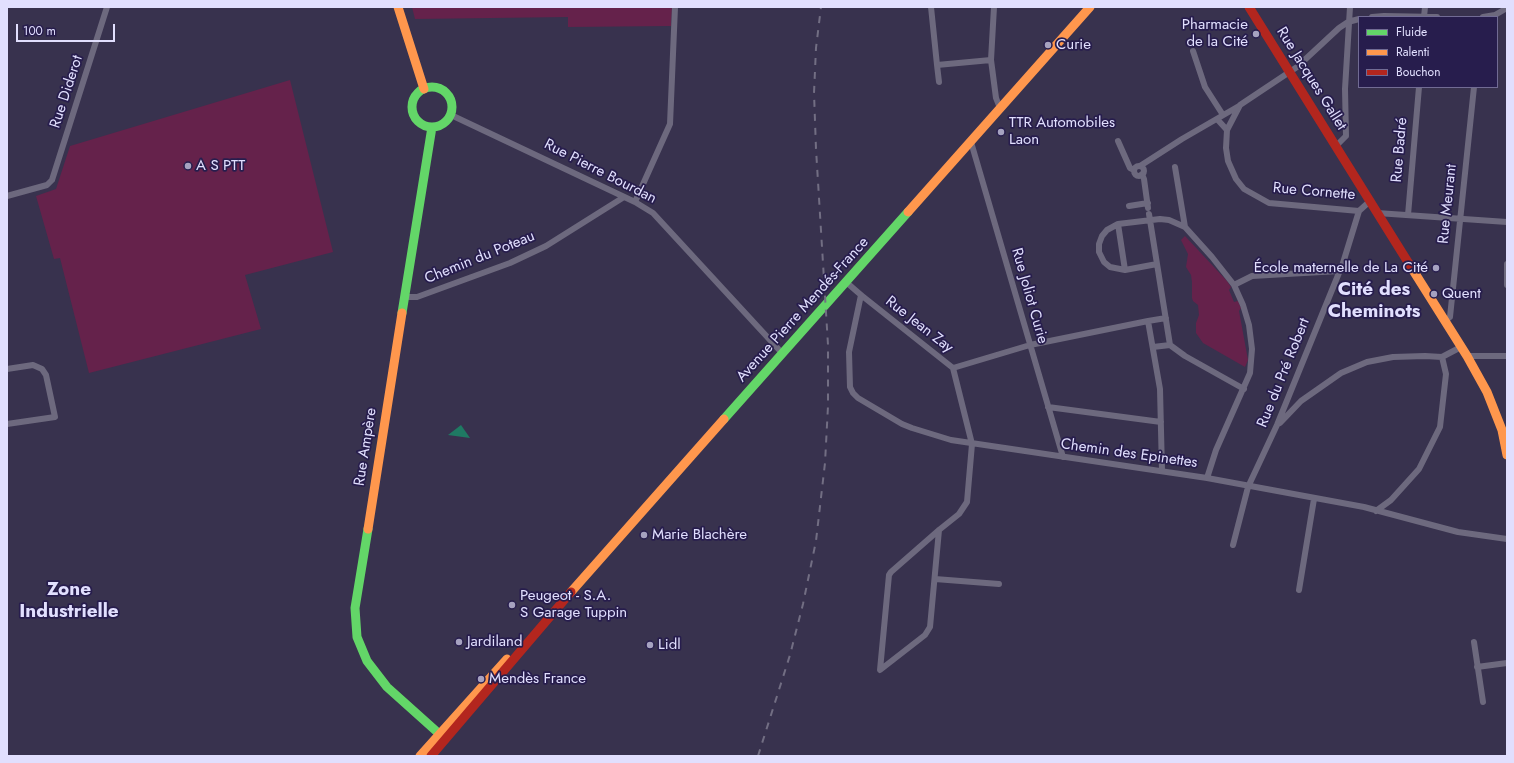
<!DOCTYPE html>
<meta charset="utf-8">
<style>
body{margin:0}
#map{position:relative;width:1514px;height:763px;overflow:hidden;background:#38324e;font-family:Jost,sans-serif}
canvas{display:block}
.frame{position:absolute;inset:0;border:8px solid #e1dffe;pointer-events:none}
.legend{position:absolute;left:1358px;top:16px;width:140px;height:72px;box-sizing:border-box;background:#271d4d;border:1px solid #716b94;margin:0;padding:5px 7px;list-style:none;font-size:12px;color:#e1dffe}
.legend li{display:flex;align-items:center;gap:8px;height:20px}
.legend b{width:20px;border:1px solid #716b94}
.scale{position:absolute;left:16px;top:24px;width:99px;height:18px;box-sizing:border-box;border:2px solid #e1dffe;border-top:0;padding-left:5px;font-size:12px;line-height:14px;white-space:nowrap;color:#e1dffe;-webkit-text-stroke:3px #271d4d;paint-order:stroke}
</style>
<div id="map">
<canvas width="1514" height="763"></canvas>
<div class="frame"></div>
<ul class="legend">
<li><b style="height:5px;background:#63d668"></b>Fluide</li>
<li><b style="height:5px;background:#ff974d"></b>Ralenti</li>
<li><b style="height:5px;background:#b3261e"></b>Bouchon</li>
</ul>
<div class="scale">100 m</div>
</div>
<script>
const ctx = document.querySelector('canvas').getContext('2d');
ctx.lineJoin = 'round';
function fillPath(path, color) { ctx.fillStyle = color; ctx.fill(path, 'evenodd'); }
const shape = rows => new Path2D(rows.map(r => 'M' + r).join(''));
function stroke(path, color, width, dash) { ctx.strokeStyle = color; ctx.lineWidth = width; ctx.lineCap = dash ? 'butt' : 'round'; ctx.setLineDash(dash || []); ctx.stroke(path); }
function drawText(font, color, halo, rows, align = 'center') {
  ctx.font = font + ' Jost,sans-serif'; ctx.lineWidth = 3.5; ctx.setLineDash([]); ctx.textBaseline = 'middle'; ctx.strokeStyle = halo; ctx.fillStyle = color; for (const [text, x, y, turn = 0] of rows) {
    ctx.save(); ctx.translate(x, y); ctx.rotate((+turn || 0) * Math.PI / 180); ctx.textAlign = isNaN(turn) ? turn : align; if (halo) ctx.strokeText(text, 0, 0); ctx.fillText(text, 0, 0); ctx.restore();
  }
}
fillPath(shape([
 [412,7,672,7,671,26,568,27,568,17,415,19],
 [290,80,333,252,245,275,261,329,89,373,60,258,54,259,36,196,56,189,70,146],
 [1185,236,1227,281,1231,287,1229,290,1234,302,1238,301,1241,308,1239,311,1248,360,1245,367,1203,343,1196,333,1196,323,1199,315,1198,305,1193,301,1192,298,1192,282,1191,275,1186,267,1188,254,1181,240]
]), '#65224b');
fillPath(shape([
 [461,425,470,438,448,435]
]), '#1f7a63');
stroke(shape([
 [931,7,937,65,991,60],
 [994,7,991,60,996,98,1000,108],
 [1372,17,1384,16,1437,17],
 [1424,17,1425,7],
 [1483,17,1495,15],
 [1494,17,1495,15,1507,8],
 [1359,19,1348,22,1339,28,1297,67,1240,105,1227,130,1226,148,1228,161,1236,179,1244,189,1269,203,1359,211,1370,201],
 [1193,51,1205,87,1223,115],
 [937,65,939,82],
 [451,115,635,202,653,213,782,353],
 [1217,119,1227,130],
 [1118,141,1130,168,1134,170],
 [971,142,1063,457],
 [1336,146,1346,136,1345,89,1350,7],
 '1134 171a5 5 0 1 1 10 0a5 5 0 1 1-10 0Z',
 [1140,166,1182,139,1239,106],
 [1175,167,1185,227],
 [1142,174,1144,179,1148,208],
 [7,196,47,185,52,180,107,7],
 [635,202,670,124,675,7],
 [1129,206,1148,203],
 [1377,213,1507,222],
 [1149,214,1170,345,1153,347],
 [1408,215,1419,87],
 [1118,224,1125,270],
 [1157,264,1125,270,1110,267,1104,262,1099,252,1099,244,1102,236,1107,230,1118,224,1160,219,1169,220,1185,227,1212,257,1234,285,1243,305,1249,325,1252,349,1250,373,1216,450,1207,478],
 [1507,264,1507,285],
 [846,282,861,295,953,368,972,444,967,502,959,514,939,530],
 [1234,285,1252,276,1339,271],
 [861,295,849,352,850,387,853,393,858,398,902,424,912,428,951,440,1207,478,1364,507,1458,532,1507,539],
 [404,297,417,297,510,263,546,246,624,197],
 [1445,321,1450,317,1474,87],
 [1170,345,1185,356,1244,389],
 [1467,356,1507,356],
 [953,368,1030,345,1148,321],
 [7,369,33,365,42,369,46,375,55,417,7,424],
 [1048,407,1161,422],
 [1280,423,1301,401,1341,373,1367,362,1393,357,1425,356,1442,357,1461,347],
 [1162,471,1160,389,1148,321,1166,318],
 [1376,511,1391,500,1419,469,1440,427,1446,374,1442,357],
 [939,530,930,627,925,635,880,670,889,575,891,572,939,530],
 [1233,545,1248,487,1277,425,1343,263,1359,211],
 [935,579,999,584],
 [1299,590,1314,499],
 [1474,642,1483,702],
 [1477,667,1507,663]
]), '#6d697e', 6);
stroke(shape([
 '412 107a20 20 0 1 1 40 0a20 20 0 1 1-40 0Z',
 [402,313,432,127],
 [724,419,908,212],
 [368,529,355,608,357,637,367,661,387,687,445,739]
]), '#63d668', 9);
stroke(shape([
 [398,7,424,89],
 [908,212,1090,7],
 [1411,267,1467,356,1487,392,1502,430,1507,455],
 [368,529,402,313],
 [571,592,724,419],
 [420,756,507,659]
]), '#ff974d', 9);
stroke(shape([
 [1249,7,1411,267],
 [431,756,571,592]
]), '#b3261e', 9);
stroke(shape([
 [758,756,790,655,803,604,816,541,825,463,828,406,828,345,816,149,814,93,816,48,821,7]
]), '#726e83', 2, [7, 7]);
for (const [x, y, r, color] of [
 [1256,34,4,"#a6a2c0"],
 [1048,45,4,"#a6a2c0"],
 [1001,132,4,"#a6a2c0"],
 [188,166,4,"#a6a2c0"],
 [1436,268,4,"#a6a2c0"],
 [1434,294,4,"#a6a2c0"],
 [644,535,4,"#a6a2c0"],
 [512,605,4,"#a6a2c0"],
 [459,642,4,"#a6a2c0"],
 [650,645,4,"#a6a2c0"],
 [481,679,4,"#a6a2c0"]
]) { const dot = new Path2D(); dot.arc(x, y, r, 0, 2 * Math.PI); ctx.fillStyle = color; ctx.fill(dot); stroke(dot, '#271d4d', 1.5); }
drawText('15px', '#e1dffe', '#271d4d', [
 ["Pharmacie",1248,25,"right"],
 ["de la Cité",1248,42,"right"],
 ["Curie",1056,45],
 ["TTR Automobiles",1009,123],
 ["Laon",1009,140],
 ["A S PTT",196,166],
 ["École maternelle de La Cité",1428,268,"right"],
 ["Quent",1442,294],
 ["Marie Blachère",652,535],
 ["Peugeot - S.A.",520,596],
 ["S Garage Tuppin",520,613],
 ["Jardiland",467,642],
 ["Lidl",658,645],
 ["Mendès France",489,679]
], 'left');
drawText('15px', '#e1dffe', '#271d4d', [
 ["Rue Jacques Gallet",1311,79,58],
 ["Rue Diderot",67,92,-72],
 ["Rue Badré",1400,150,-85],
 ["Rue Pierre Bourdan",600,172,27],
 ["Rue Cornette",1314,192,5],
 ["Rue Meurant",1448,204,-84],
 ["Chemin du Poteau",480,258,-22],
 ["Rue Joliot Curie",1029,296,74],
 ["Avenue Pierre Mendés-France",803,310,-48],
 ["Rue Jean Zay",919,325,38],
 ["Rue du Pré Robert",1284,373,-68],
 ["Rue Ampère",366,447,-81],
 ["Chemin des Epinettes",1129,454,8]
]);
drawText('bold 19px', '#e1dffe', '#271d4d', [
 ["Cité des",1374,290],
 ["Cheminots",1374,312],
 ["Zone",69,590],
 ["Industrielle",69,612]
]);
</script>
